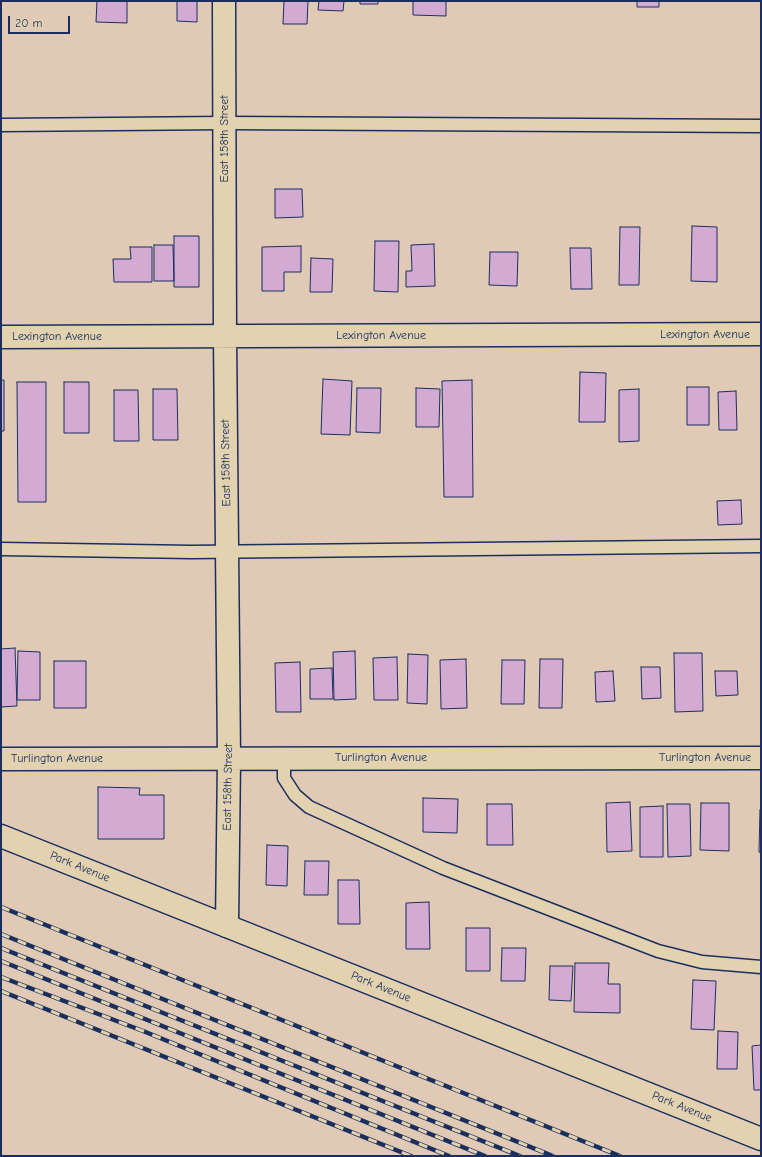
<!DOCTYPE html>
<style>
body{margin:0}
#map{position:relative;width:762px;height:1157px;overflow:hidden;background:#e0cab6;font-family:"Comic Neue",sans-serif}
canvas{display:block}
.frame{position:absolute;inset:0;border:2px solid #1b2f5e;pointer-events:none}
.scale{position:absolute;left:8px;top:16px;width:62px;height:18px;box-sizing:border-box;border:2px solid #1b2f5e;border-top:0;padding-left:5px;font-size:12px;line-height:14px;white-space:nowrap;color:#1b2f5e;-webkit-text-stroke:3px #e3d2af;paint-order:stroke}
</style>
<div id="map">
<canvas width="762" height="1157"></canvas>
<div class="frame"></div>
<div class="scale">20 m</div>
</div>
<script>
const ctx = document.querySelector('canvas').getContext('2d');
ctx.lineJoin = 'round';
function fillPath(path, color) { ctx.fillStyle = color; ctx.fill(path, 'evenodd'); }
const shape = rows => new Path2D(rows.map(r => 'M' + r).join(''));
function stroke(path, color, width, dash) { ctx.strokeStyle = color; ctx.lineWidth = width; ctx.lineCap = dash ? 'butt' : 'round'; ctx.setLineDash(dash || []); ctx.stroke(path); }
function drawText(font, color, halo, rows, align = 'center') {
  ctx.font = font + ' "Comic Neue",sans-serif'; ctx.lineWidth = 3; ctx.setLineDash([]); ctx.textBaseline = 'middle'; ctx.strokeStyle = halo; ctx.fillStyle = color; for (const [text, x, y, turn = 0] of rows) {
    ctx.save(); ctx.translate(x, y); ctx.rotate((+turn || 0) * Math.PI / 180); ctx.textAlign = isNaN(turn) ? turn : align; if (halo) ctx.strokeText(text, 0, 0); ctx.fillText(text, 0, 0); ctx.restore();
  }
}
const building = shape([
 [97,1,127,1,127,23,96,22,97,1],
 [177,1,197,1,197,22,177,21,177,1],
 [284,1,308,1,307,24,283,24,284,1],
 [319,1,344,1,343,11,318,10,319,1],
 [360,1,378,1,378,4,360,4,360,1],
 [413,1,446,1,446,16,413,15,413,1],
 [637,1,659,1,659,7,637,7,637,1],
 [275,189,302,189,303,217,275,218,275,189],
 [692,226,717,227,717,282,691,281,692,226],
 [620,227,640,227,639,285,619,285,620,227],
 [174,236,199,236,199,287,174,287,174,236],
 [375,241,399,241,398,292,374,291,375,241],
 [434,244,435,286,406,287,406,271,412,271,411,245,434,244],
 [154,245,173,245,174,281,154,281,154,245],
 [301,246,301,272,284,272,284,291,262,291,262,247,301,246],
 [130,247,152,247,152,282,114,282,113,259,131,259,130,247],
 [570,248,591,248,592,289,571,289,570,248],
 [490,252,518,252,517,286,489,285,490,252],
 [311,258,333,259,332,292,310,292,311,258],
 [580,372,606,373,605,422,579,422,580,372],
 [323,379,352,381,350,435,321,434,323,379],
 [1,380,4,380,4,431,1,431,1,380],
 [472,380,473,497,444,497,442,381,472,380],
 [17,382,46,382,46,502,18,502,17,382],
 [64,382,89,382,89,433,64,433,64,382],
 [687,387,709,387,709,425,687,425,687,387],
 [357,388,381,388,380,433,356,432,357,388],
 [416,388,440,389,439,427,416,427,416,388],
 [153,389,177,389,178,440,153,440,153,389],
 [639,389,639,441,619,442,619,390,639,389],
 [114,390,138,390,139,441,114,441,114,390],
 [736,391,737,430,719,430,718,392,736,391],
 [741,500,742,524,718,525,717,501,741,500],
 [15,648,17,706,1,707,1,649,15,648],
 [18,651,40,652,40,700,17,700,18,651],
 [355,651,356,699,334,700,333,652,355,651],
 [674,653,702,653,703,711,675,712,674,653],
 [408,654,428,655,427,704,407,703,408,654],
 [397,657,398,700,374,700,373,658,397,657],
 [466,659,467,708,441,709,440,660,466,659],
 [540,659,563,659,562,708,539,708,540,659],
 [502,660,525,660,524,704,501,704,502,660],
 [54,661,86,661,86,708,54,708,54,661],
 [300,662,301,712,276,712,275,663,300,662],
 [641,667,660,667,661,698,642,699,641,667],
 [332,668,333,699,310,699,310,669,332,668],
 [613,671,615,701,596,702,595,672,613,671],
 [715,671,737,671,738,695,716,696,715,671],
 [98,787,140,788,139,795,164,795,164,839,98,839,98,787],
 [423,798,458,799,457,833,423,832,423,798],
 [630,802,632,851,607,852,606,803,630,802],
 [701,803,729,803,729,851,700,850,701,803],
 [487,804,512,804,513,845,487,845,487,804],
 [667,804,690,804,691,856,668,857,667,804],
 [663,806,663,857,640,857,640,807,663,806],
 [760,810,761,810,761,853,759,852,760,810],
 [267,845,288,846,287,886,266,885,267,845],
 [305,861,329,861,328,895,304,895,305,861],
 [338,880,359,880,360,924,338,924,338,880],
 [429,902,430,949,406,949,406,903,429,902],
 [466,928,490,928,490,971,466,971,466,928],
 [502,948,526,948,525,981,501,981,502,948],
 [575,963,609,963,608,984,620,984,620,1013,574,1012,575,963],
 [550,966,573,966,571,1001,549,1000,550,966],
 [693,980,716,981,714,1030,691,1029,693,980],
 [718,1031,738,1032,737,1069,717,1069,718,1031],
 [761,1045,761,1090,754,1090,752,1046,761,1045]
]);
fillPath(building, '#d3abd2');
stroke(building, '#1b2f5e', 1);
const lane = shape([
 [1,125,225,123,761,126],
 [1,549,192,552,761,546],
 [284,759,284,778,295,795,309,807,443,868,658,951,702,962,761,967]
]);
const street = shape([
 [224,1,225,336,229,759,227,926],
 [1,337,761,334],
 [1,759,761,758]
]);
const secondary = shape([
 [1,836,761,1139]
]);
stroke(lane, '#1b2f5e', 15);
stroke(street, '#1b2f5e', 25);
stroke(secondary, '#1b2f5e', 25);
stroke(lane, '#e3d2af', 12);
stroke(street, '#e3d2af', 22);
stroke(secondary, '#e3d2af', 22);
const rail = shape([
 [1,907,620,1156],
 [1,934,553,1156],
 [1,948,520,1156],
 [1,961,485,1156],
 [1,977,143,1031,449,1156],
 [1,991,411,1156]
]);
stroke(rail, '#1b2f5e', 4.5);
stroke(rail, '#e3d2af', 3, [9]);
drawText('12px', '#1b2f5e', '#e3d2af', [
 ["East 158th Street",225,139,-90],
 ["Lexington Avenue",705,335],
 ["Lexington Avenue",381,336],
 ["Lexington Avenue",57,337],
 ["East 158th Street",226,463,-91],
 ["Turlington Avenue",381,758],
 ["Turlington Avenue",705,758],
 ["Turlington Avenue",57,759],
 ["East 158th Street",228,787,-89],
 ["Park Avenue",80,867,22],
 ["Park Avenue",381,987,22],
 ["Park Avenue",682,1107,22]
]);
</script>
